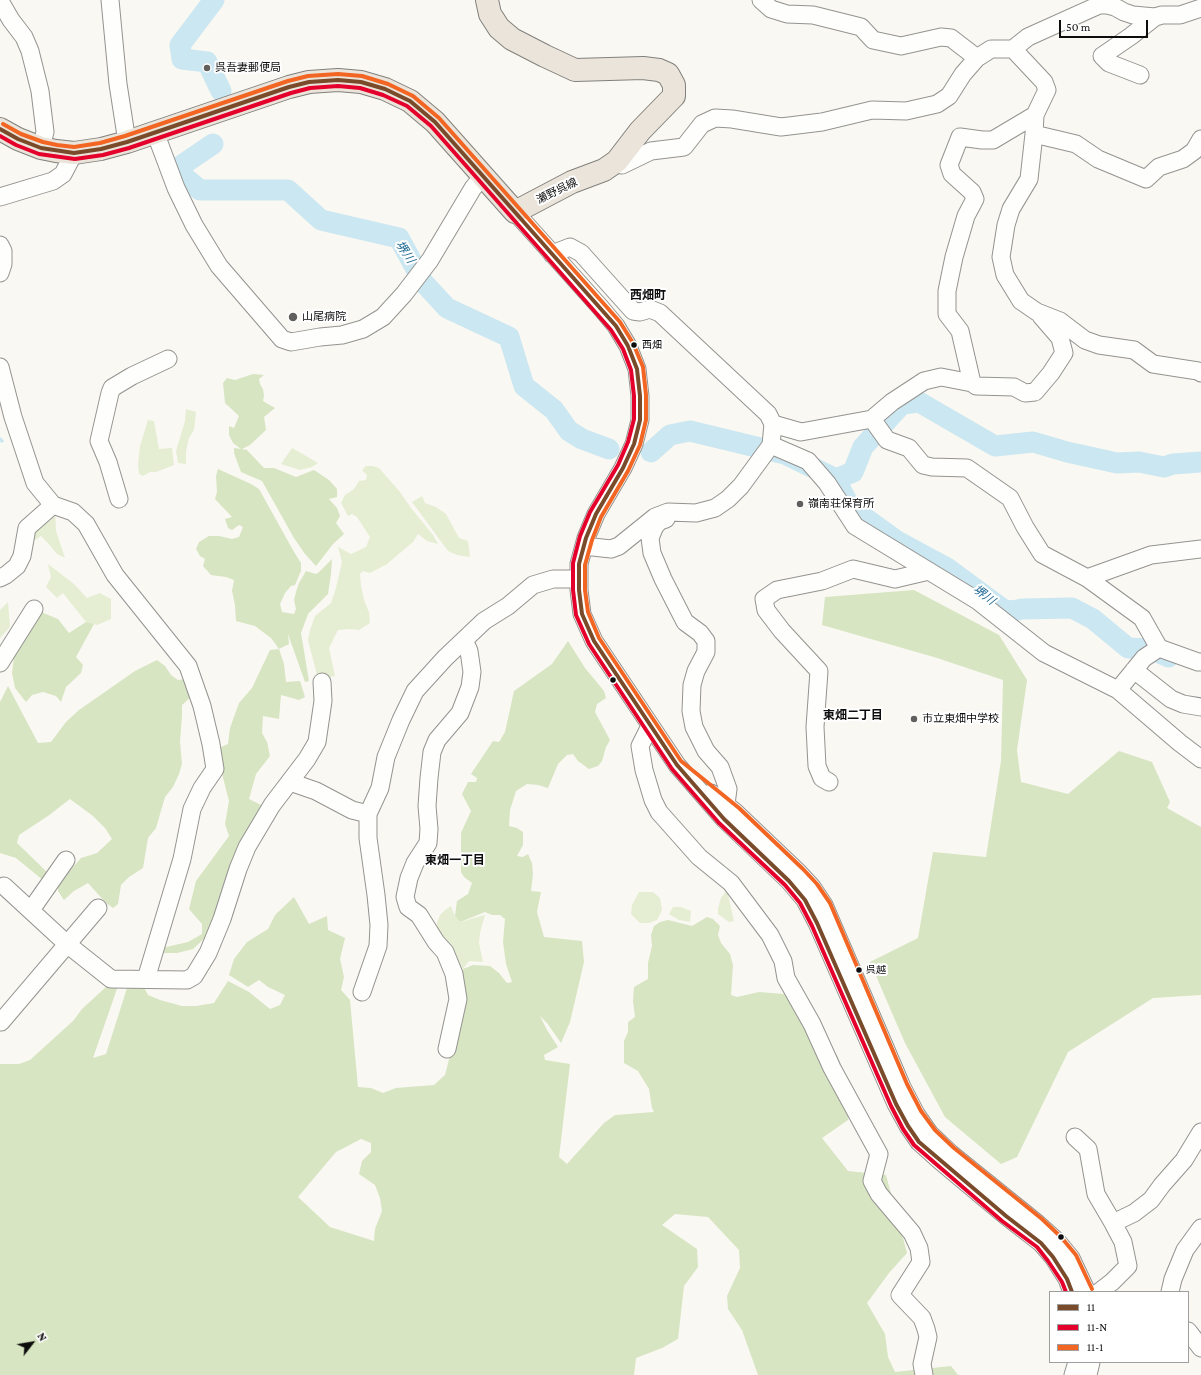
<!DOCTYPE html>
<meta charset="utf-8">
<style>
body{margin:0}
#map{position:relative;width:1201px;height:1375px;overflow:hidden;background:#faf8f2;font-family:"Crimson Pro",serif}
canvas{display:block}
.legend{position:absolute;left:1049px;top:1291px;width:140px;height:72px;box-sizing:border-box;background:#fff;border:1px solid #9e9e9e;margin:0;padding:5px 7px;list-style:none;font-size:12px;color:#0d0d0d}
.legend li{display:flex;align-items:center;gap:8px;height:20px}
.legend b{width:20px;border:1px solid #9e9e9e}
.north{position:absolute;left:12px;top:1323px;width:40px;height:40px;-webkit-text-stroke:3px #fff;paint-order:stroke;rotate:59deg;font-size:11px;font-weight:700;line-height:16px;text-align:center;color:#0d0d0d}
.north::after{content:'';display:block;margin:auto;width:14px;height:18px;background:#0d0d0d;clip-path:polygon(50% 0,100% 100%,50% 72%,0 100%)}
.scale{position:absolute;left:1059px;top:20px;width:89px;height:18px;box-sizing:border-box;border:2px solid #0d0d0d;border-top:0;padding-left:5px;font-size:12px;line-height:14px;white-space:nowrap;color:#0d0d0d;-webkit-text-stroke:3px #fff;paint-order:stroke}
</style>
<div id="map">
<canvas width="1201" height="1375"></canvas>
<ul class="legend">
<li><b style="height:5px;background:#7a4b2a"></b>11</li>
<li><b style="height:5px;background:#e4002b"></b>11-N</li>
<li><b style="height:5px;background:#f26522"></b>11-1</li>
</ul>
<div class="north">N</div>
<div class="scale">50 m</div>
</div>
<script>
const ctx = document.querySelector('canvas').getContext('2d');
ctx.lineJoin = 'round';
function fillPath(path, color) { ctx.fillStyle = color; ctx.fill(path, 'evenodd'); }
const shape = rows => new Path2D(rows.map(r => 'M' + r).join(''));
function stroke(path, color, width, dash) { ctx.strokeStyle = color; ctx.lineWidth = width; ctx.lineCap = dash ? 'butt' : 'round'; ctx.setLineDash(dash || []); ctx.stroke(path); }
function drawText(font, color, halo, rows, align = 'center') {
  ctx.font = font + ' "Crimson Pro","Noto Sans JP",serif'; ctx.lineWidth = 4; ctx.setLineDash([]); ctx.textBaseline = 'middle'; ctx.strokeStyle = halo; ctx.fillStyle = color; for (const [text, x, y, turn = 0] of rows) {
    ctx.save(); ctx.translate(x, y); ctx.rotate((+turn || 0) * Math.PI / 180); ctx.textAlign = isNaN(turn) ? turn : align; if (halo) ctx.strokeText(text, 0, 0); ctx.fillText(text, 0, 0); ctx.restore();
  }
}
fillPath(shape([
 [186,409,196,412,194,430,189,438,186,451,186,464,178,463,176,451,185,421],
 [148,420,154,421,159,449,172,448,174,465,156,472,150,472,143,476,139,474,138,465,140,446],
 [292,448,301,453,318,463,312,467,300,470,281,464],
 [366,466,373,466,379,468,400,492,411,508,433,535,438,544,427,541,418,534,413,542,387,564,370,573,363,571,360,574,361,586,364,600,369,612,370,623,359,630,349,629,338,630,329,648,335,676,318,679,308,640,310,630,315,616,331,603,336,588,342,562,338,547,351,554,366,547,370,537,357,517,352,514,348,516,341,503,345,495,354,489,359,481,366,480,367,475,362,470],
 [422,496,425,503,436,507,446,514,459,538,468,541,470,557,457,555,448,551,412,502],
 [55,507,56,531,65,558,57,554,48,543,41,536,32,542,27,536],
 [48,564,74,584,87,598,100,593,111,599,111,619,97,625,86,622,63,593,57,598,46,587,51,577],
 [8,602,10,627,0,638,0,610],
 [727,890,734,921,729,922,718,914,718,908,721,898],
 [639,892,653,892,660,898,662,910,657,920,649,923,640,923,631,914,632,905],
 [451,906,455,916,460,922,485,915,480,933,479,943,483,962,469,961,463,969,436,931,437,923,440,915,445,910],
 [673,907,681,907,691,911,690,922,679,920,669,914]
]), '#e5eed3');
fillPath(shape([
 [253,374,264,375,259,379,260,384,263,389,264,396,263,401,275,408,264,417,266,430,250,445,242,449,247,450,264,468,274,468,296,477,314,470,329,480,337,489,337,497,329,499,337,508,340,516,336,523,344,534,333,544,316,566,305,554,294,538,262,481,241,472,234,453,234,448,241,449,233,443,229,435,229,426,234,428,239,416,225,403,223,383,227,378,235,380],
 [218,469,251,484,259,489,294,552,301,563,301,571,295,585,291,586,285,593,280,604,282,612,294,614,296,609,294,600,296,592,299,583,306,571,316,574,319,572,332,559,331,574,328,594,308,614,301,633,309,681,305,682,288,634,289,644,279,649,284,664,286,682,300,681,305,697,299,700,281,695,279,719,263,716,262,733,267,742,270,756,256,774,249,799,267,808,213,918,206,937,193,949,177,953,161,953,162,948,188,942,202,934,202,924,189,909,196,881,229,836,225,824,229,801,220,766,221,747,228,744,230,728,239,703,252,688,270,650,279,649,271,638,255,626,236,621,235,605,232,591,234,580,226,577,211,575,203,566,205,559,200,556,196,549,199,542,209,536,219,536,232,539,239,537,243,527,239,525,232,530,228,528,225,519,232,517,215,499,217,492,216,476],
 [914,590,999,635,1027,680,1017,750,1021,782,1068,794,1119,751,1152,762,1170,802,1167,808,1201,827,1201,995,1153,998,1068,1052,1017,1157,1001,1164,945,1117,905,1043,870,962,918,938,933,852,986,857,1001,761,1003,680,934,657,822,625,825,597],
 [41,612,58,619,69,633,86,622,94,624,76,657,83,665,81,673,66,687,61,702,56,696,43,692,32,695,26,702,15,688,12,673,15,650],
 [568,641,585,668,604,691,606,698,597,704,595,712,610,740,606,747,602,761,598,766,589,769,578,761,573,754,567,755,558,764,548,788,538,785,527,784,516,791,510,810,509,826,517,828,523,832,523,845,517,856,523,857,528,854,532,863,533,874,531,891,541,892,537,912,544,937,582,941,584,962,570,1022,561,1043,547,1023,540,1016,547,1030,558,1047,544,1055,545,1060,570,1064,559,1157,567,1164,604,1123,615,1115,654,1112,652,1108,649,1089,638,1071,624,1063,624,1041,628,1032,628,1022,635,1017,633,1001,634,987,648,979,648,963,652,946,651,935,654,926,660,922,668,920,692,926,707,917,713,919,720,926,718,935,721,943,730,954,733,965,731,995,737,997,759,992,784,994,790,999,806,1022,837,1055,853,1094,848,1120,822,1138,848,1171,886,1175,907,1253,889,1273,867,1303,885,1334,888,1357,895,1372,951,1366,958,1375,758,1375,742,1330,728,1309,727,1296,740,1268,739,1250,708,1217,675,1214,662,1225,697,1249,698,1267,684,1286,678,1339,662,1348,636,1358,634,1375,0,1375,0,1064,19,1064,30,1060,73,1021,82,1009,106,987,119,983,93,1058,106,1054,128,985,143,986,148,995,160,1000,182,1006,196,1006,214,1003,228,981,249,992,270,1009,280,1005,285,995,268,987,259,980,248,987,229,975,234,959,247,942,268,929,275,915,294,897,309,924,327,916,328,930,345,938,340,959,344,977,341,990,350,1000,358,1087,371,1088,383,1093,396,1088,434,1085,445,1075,452,1048,463,969,473,965,490,966,499,973,507,983,512,982,506,964,503,942,505,919,500,915,492,915,485,912,460,922,455,916,457,901,468,894,472,883,464,877,461,872,461,833,471,811,462,794,468,782,476,782,477,778,471,774,493,741,499,742,505,732,514,691,552,664],
 [361,1139,371,1143,371,1152,362,1161,359,1174,375,1185,380,1198,382,1211,375,1229,374,1241,330,1227,298,1197,336,1152],
 [157,660,165,666,171,675,178,680,186,679,192,696,182,705,182,716,180,742,182,764,179,774,173,787,165,797,156,828,148,838,143,868,129,877,121,885,118,904,113,908,106,903,88,883,74,891,64,900,58,891,58,884,81,858,97,853,112,839,105,828,93,816,70,799,48,816,19,835,17,843,49,874,44,881,16,858,0,853,0,702,8,686,38,743,51,742,66,722,79,710,135,671]
]), '#d7e5c2');
stroke(shape([
 [0,439,2,441]
]), '#cbe7f1', 3.5);
stroke(shape([
 [214,0,180,45,182,59,207,62,221,91],
 [213,144,182,165,178,172,200,190,288,190,321,220,399,238,423,282,447,308,509,337,524,386,554,410,569,431,582,439,609,449],
 [651,452,670,435,690,431,785,454,836,479,853,472,863,447,902,404,919,402,995,446,1033,442,1067,452,1117,463,1139,462,1164,467,1173,464,1201,462],
 [840,488,850,507,897,541,947,568,1004,610,1013,611,1022,609,1072,608,1093,619,1128,648,1150,649,1169,657]
]), '#cbe7f1', 21);
const minor = shape([
 [110,0,118,84,127,142],
 [761,0,771,9,787,14,813,15,861,27,873,40,901,46,941,37,951,38,977,58],
 [0,1,11,20,24,37,30,51,40,91,45,132,41,148],
 [1013,49,1028,37,1099,5,1107,5,1115,7,1124,12,1133,15,1155,17,1162,15,1180,15,1201,8],
 [1140,75,1109,63,1102,56,1131,36,1155,17],
 [155,132,176,188,194,225,219,266,282,339,291,342,320,337,342,335,363,329,383,317,404,294,430,260,473,188,483,176],
 [1034,134,1076,144,1098,159,1146,179,1159,167,1183,159,1194,151,1201,139],
 [617,161,622,165,651,151,684,147,702,124,715,118,732,119,781,127,822,122,872,110,906,111,937,104,949,96,963,74,977,58,991,49,1013,49,1044,82,1047,90,1035,115,1034,134,1029,179,1011,209,1006,225,1001,257,1005,275,1021,301,1037,312,1060,321,1085,340,1099,345,1134,350,1153,364,1198,371,1201,373],
 [0,197,53,181,63,174,74,153],
 [515,212,601,308,616,326,628,346,637,369,640,396,640,420,634,444,623,468,596,514,586,538,579,564,579,590,582,614,594,641,677,765,724,819,789,881,805,900,817,923,896,1104,908,1126,919,1142,939,1160,1006,1216,1041,1243,1053,1257,1067,1279,1072,1292],
 [0,245,3,251,3,264,0,273],
 [552,254,570,247,581,253,633,311,640,312,650,309,660,313,768,414,773,424,771,445,741,486,728,499,715,508,696,513,668,512,655,517,619,546,611,549,584,546],
 [0,367,13,417,35,483,53,505,73,512,86,524,115,575,188,666,202,706,211,744,215,769,202,788,192,809,182,859,146,979],
 [972,383,960,331,947,314,947,291,954,257,966,216,975,199,972,192,952,174,949,165,960,137,982,140,993,140,1035,115],
 [872,419,887,440,909,448,923,465,932,467,967,468,1010,498,1025,527,1042,554,1087,578,1142,618,1159,648,1198,662,1201,662],
 [773,424,801,432,872,419,892,402,924,381,941,377,972,383,976,386,1014,387,1025,393,1035,392,1051,373,1064,353,1060,338,1041,316],
 [771,445,808,461,827,483,855,526,978,601,1044,653,1118,690,1180,743,1201,759],
 [119,499,108,462,99,441,110,393,112,388,132,376,168,359],
 [666,519,660,521,655,526,650,538,652,553,663,579,685,622,700,633,706,641,706,652,696,671,692,685,691,711,694,727,706,751,720,767,728,789,726,804],
 [0,578,6,575,17,566,22,556,27,528,53,505],
 [1087,578,1151,555,1201,549],
 [0,663,34,609],
 [1134,670,1171,699,1183,704,1201,707],
 [1118,690,1144,658,1159,648],
 [650,726,640,746,644,770,653,800,659,812,699,857,731,883,770,935,783,961,786,978,812,1024,832,1068,879,1154,872,1181,879,1194,912,1233,919,1248,921,1262,900,1295,922,1318,926,1329,928,1337,922,1364,924,1375],
 [290,782,316,791,352,810,368,814],
 [829,782,822,778,817,766,815,727,819,671,782,631,766,610,764,599,777,590,822,581,853,569,895,579,929,571],
 [711,793,735,812,799,873,812,887,824,905,902,1087,916,1114,930,1134,950,1153,1038,1224,1057,1241,1071,1258,1087,1292],
 [4,886,67,944,111,979,187,980,194,976,208,953,222,919,238,869,247,847,272,805,307,759,317,742,323,701,322,682],
 [31,910,66,860],
 [362,992,378,946,379,925,376,895,368,838,368,814,380,788,386,757,401,720,415,691,445,658,464,640],
 [1,1022,98,908],
 [447,1049,458,999,454,974,445,952,436,942,419,915,408,907,405,897,409,878,415,863,428,843,429,829,427,806,429,778,432,752,437,740,460,713,470,687,472,672,469,651,464,640,484,621,508,606,533,585,553,579,579,579],
 [1075,1137,1088,1149,1096,1194,1113,1223,1123,1242,1128,1266,1112,1282,1099,1292],
 [1113,1223,1134,1213,1151,1200,1162,1185,1184,1160,1201,1132],
 [1170,1292,1173,1279,1185,1250,1201,1228],
 [1188,1331,1201,1348],
 [1073,1375,1077,1362],
 [1088,1375,1091,1362]
]);
const major = shape([
 [0,129,18,139,41,148,56,151,74,153,101,149,127,142,289,87,309,82,338,80,361,82,385,89,410,101,435,122,515,212,572,182,604,170,617,161,640,131,674,96,674,85,668,74,659,70,643,68,575,70,545,56,512,39,499,28,490,14,487,0]
]);
stroke(minor, '#949390', 19);
stroke(major, '#81807d', 24);
stroke(minor, '#fefefd', 17);
stroke(major, '#eae4da', 22);
stroke(shape([
 [0,129,18,139,41,148,74,153,101,149,127,142,289,87,309,82,338,80,361,82,385,89,410,101,435,122,616,326,628,346,637,369,640,396,640,420,634,444,623,468,596,514,586,538,579,564,579,590,582,614,594,641,677,765,724,819,789,881,805,900,817,923,896,1104,908,1126,919,1142,1006,1216,1041,1243,1053,1257,1067,1279,1072,1292]
]), '#7a4b2a', 4);
stroke(shape([
 [0,136,16,145,39,154,75,159,103,155,129,148,291,93,310,88,338,86,360,88,383,95,407,106,431,126,611,330,623,349,631,370,634,396,634,419,628,442,618,465,590,512,580,536,573,563,573,590,576,615,589,644,672,769,719,823,785,885,800,903,812,926,891,1106,903,1129,914,1145,1002,1221,1037,1247,1048,1261,1062,1282,1066,1292]
]), '#e4002b', 4);
stroke(shape([
 [3,124,21,134,43,142,57,145,74,147,100,143,125,136,288,81,308,76,338,74,362,76,388,84,413,96,439,118,620,322,633,343,643,367,646,395,646,420,640,445,628,471,601,517,592,540,585,565,585,590,588,612,599,638,681,761,739,808,803,869,817,884,830,903,907,1084,921,1111,935,1130,954,1148,1042,1219,1061,1237,1076,1255,1092,1289]
]), '#f26522', 4);
for (const [x, y, r, color] of [
 [207,68,4,"#605f5d"],
 [293,317,5,"#605f5d"],
 [634,345,3.5,"#0d0d0d"],
 [800,504,4,"#605f5d"],
 [613,680,3.5,"#0d0d0d"],
 [914,719,4,"#605f5d"],
 [859,970,3.5,"#0d0d0d"],
 [1061,1237,3.5,"#0d0d0d"]
]) { const dot = new Path2D(); dot.arc(x, y, r, 0, 2 * Math.PI); ctx.fillStyle = color; ctx.fill(dot); stroke(dot, '#fff', 1.5); }
drawText('10px', '#0d0d0d', '#fff', [
 ["西畑",642,345],
 ["呉越",866,970]
], 'left');
drawText('11px', '#0d0d0d', '#fff', [
 ["呉吾妻郵便局",215,68],
 ["山尾病院",302,317],
 ["嶺南荘保育所",808,504],
 ["市立東畑中学校",922,719]
], 'left');
drawText('11px', '#0d0d0d', '#fff', [
 ["瀬野呉線",557,191,-26]
]);
drawText('italic 12px', '#206b95', '#fff', [
 ["堺川",405,252,57],
 ["堺川",984,595,37]
]);
drawText('bold 12px', '#0d0d0d', '#fff', [
 ["西畑町",648,295],
 ["東畑二丁目",853,715],
 ["東畑一丁目",455,860]
]);
</script>
